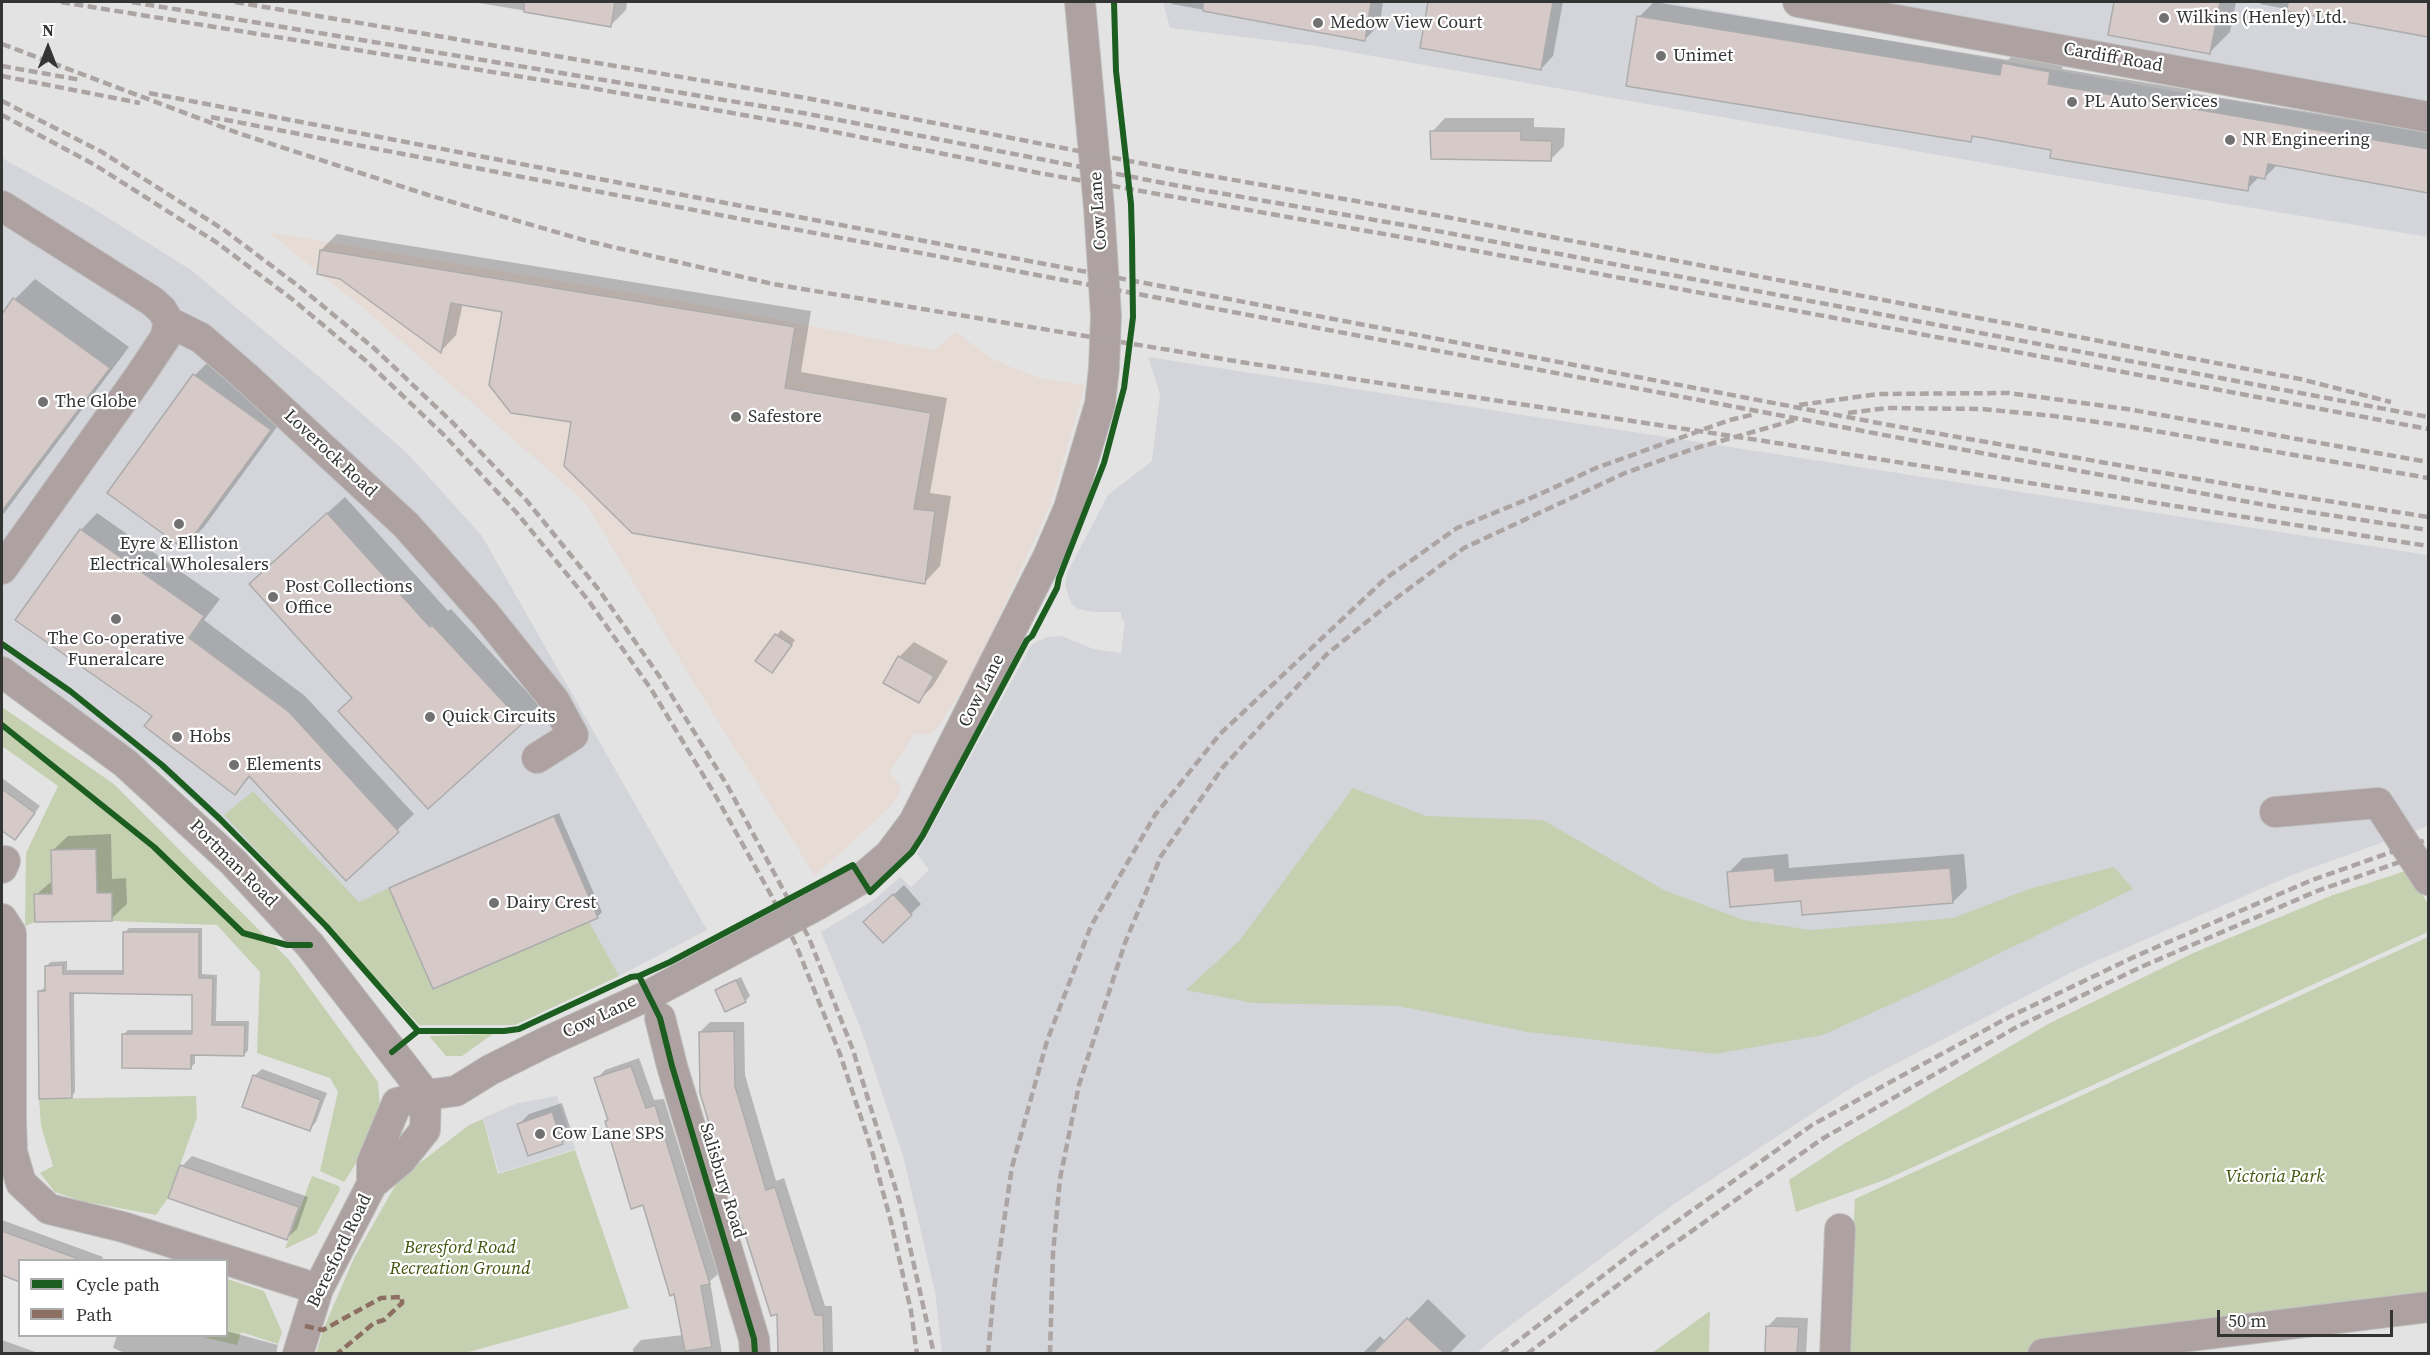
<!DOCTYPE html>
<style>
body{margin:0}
#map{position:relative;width:2430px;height:1355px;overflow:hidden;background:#e3e3e3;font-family:"Source Serif 4",serif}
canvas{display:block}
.frame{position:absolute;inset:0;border:3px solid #333434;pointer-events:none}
.legend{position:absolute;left:18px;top:1259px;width:210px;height:78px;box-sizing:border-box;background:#fff;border:2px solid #adaeae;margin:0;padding:8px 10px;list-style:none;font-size:18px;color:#333434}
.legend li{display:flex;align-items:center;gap:12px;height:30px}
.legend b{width:30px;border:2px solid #adaeae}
.north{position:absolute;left:18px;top:18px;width:60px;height:60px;-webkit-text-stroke:4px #fff;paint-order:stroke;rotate:0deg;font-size:16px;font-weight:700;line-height:24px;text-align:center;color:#333434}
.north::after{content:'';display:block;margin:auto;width:21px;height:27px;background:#333434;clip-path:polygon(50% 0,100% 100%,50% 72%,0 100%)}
.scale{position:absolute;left:2217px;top:1310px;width:176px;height:27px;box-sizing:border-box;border:3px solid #333434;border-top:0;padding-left:8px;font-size:18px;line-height:21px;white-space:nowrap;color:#333434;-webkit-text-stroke:4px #fff;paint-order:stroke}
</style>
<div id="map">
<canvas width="2430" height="1355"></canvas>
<div class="frame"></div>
<ul class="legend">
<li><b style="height:8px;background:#1b5e20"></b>Cycle path</li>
<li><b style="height:8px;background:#8d6e63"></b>Path</li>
</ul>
<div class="north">N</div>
<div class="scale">50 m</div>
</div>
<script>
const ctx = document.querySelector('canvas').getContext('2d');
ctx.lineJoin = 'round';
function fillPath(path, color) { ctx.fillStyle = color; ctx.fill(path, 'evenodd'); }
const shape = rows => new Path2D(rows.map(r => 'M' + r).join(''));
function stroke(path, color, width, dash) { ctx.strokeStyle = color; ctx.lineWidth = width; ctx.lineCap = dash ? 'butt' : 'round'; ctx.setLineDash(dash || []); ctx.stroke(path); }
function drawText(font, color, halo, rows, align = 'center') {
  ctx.font = font + ' "Source Serif 4",serif'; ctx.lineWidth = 4.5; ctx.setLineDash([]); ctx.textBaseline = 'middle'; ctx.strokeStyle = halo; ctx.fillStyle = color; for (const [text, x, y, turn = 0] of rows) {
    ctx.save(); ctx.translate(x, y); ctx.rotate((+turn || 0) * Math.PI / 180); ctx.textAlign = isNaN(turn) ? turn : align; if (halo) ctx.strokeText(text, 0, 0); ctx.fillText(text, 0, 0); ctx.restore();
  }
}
fillPath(shape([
 [268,232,682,301,934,350,956,332,992,359,1039,378,1085,385,1050,505,987,643,968,681,937,728,930,734,914,734,889,773,900,784,899,793,889,808,815,876,697,688,585,502,368,312]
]), '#e7dbd5');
fillPath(shape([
 [1163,2,1668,2,2191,94,2428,133,2428,237,2030,171,1316,46,1170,28],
 [1823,2,2428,2,2428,115],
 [2,158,94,209,191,270,323,380,407,453,482,536,707,930,619,976,515,1025,419,1025,339,931,158,769,2,657],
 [1148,357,2428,555,2428,826,2292,875,2076,970,1857,1084,1674,1204,1496,1336,1477,1353,942,1353,935,1292,904,1159,861,1029,821,932,874,900,900,877,911,887,929,870,917,854,1032,644,1047,637,1062,636,1093,649,1121,653,1125,622,1121,618,1121,612,1093,612,1078,609,1071,603,1065,585,1067,573,1108,495,1152,461,1160,394],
 [557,1096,575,1149,499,1173,483,1118,518,1103]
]), '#d3d5da');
fillPath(shape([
 [2,707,114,784,290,961,378,1082,380,1108,364,1151,344,1182,320,1171,338,1092,330,1078,257,1053,260,972,217,925,112,921,111,893,85,893,91,863,96,862,96,849,51,850,51,863,55,863,64,894,35,895,35,922,25,926,26,853,58,786,2,746],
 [1353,788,1426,816,1543,820,1664,890,1744,920,1811,930,1953,918,2032,888,2114,867,2133,889,1940,982,1823,1035,1715,1054,1528,1032,1398,1006,1253,1003,1186,990,1239,941],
 [253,791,359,902,389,888,433,989,589,922,619,976,515,1025,419,1025,224,815],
 [2408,870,2428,904,2428,932,1887,1179,1796,1212,1789,1180,1842,1145,2050,1023,2191,954,2333,895],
 [2428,937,2428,1313,2089,1353,1848,1354,1855,1199],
 [493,1034,462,1056,446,1056,429,1036],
 [196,1096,197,1118,168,1198,156,1215,82,1201,55,1192,40,1173,53,1166,41,1126,39,1099],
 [483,1119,498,1174,575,1150,629,1308,465,1353,316,1354,323,1330,354,1258,399,1179,469,1125],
 [312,1176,339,1186,340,1190,316,1234,285,1249],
 [227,1279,264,1291,282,1332,278,1344,241,1332,237,1345,198,1336,226,1336],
 [1710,1311,1709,1353,1652,1353]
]), '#c5d0b0');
fillPath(shape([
 [473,2,627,2,626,10,611,25],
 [1171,2,1383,2,1380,24,1365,39,1172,4],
 [1429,2,1563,2,1553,56,1541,69,1421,46],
 [1654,2,2008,60,2018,49,2064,57,2062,69,2191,90,2191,93,2428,131,2428,191,2277,165,2265,177,2260,176,2247,189,1975,135,1970,140,1639,17],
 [2116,2,2236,2,2230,32,2210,52,2110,34],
 [2261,2,2428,2,2428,35,2260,4],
 [1445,118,1534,118,1534,127,1565,128,1564,146,1551,159,1432,132],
 [337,234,811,311,801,372,947,398,930,493,951,496,940,566,924,583,573,420,503,310,463,303,456,335,441,351,321,250],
 [35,279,129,347,2,516,2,316,15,299],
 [215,355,290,409,204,527,184,547,195,375],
 [345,497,448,611,451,609,539,705,522,722,354,697,268,567],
 [97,513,220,599,204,620,305,696,414,814,346,879,251,776,235,793,154,715,81,530],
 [781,630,795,640,776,666,757,660],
 [914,642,948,661,933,686,918,701,899,657],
 [2,778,40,806,15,838,2,829],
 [559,813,602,912,597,917,391,888,396,884],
 [111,834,112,879,126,878,127,904,111,919,36,895,53,880,52,851,68,836],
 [1788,854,1789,868,1964,854,1967,888,1953,902,1803,900,1729,872,1743,858],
 [904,885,921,904,883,941,875,912],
 [129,928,202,928,202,974,217,975,216,1021,249,1021,248,1050,244,1055,195,1054,195,1063,190,1068,123,1035,128,1030,193,1030,194,994,74,992,75,1092,71,1097,39,991,46,987,46,966,51,962,67,961,67,970,124,970,124,933],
 [741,977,750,996,745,1001,717,990,721,986],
 [710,1022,744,1022,745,1075,776,1181,784,1178,825,1306,832,1306,833,1354,779,1354,779,1312,700,1032],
 [639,1058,654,1100,664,1099,718,1274,710,1281,722,1354,633,1354,633,1349,641,1340,683,1335,675,1292,644,1203,632,1207,596,1079,605,1070],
 [262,1069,327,1093,316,1122,309,1130,254,1076],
 [562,1103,572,1133,562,1143,519,1124,529,1114],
 [192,1156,308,1197,297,1229,287,1238,170,1197,182,1166],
 [2,1220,103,1257,102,1260,20,1260,20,1280,2,1274],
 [1428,1299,1466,1336,1449,1354,1362,1354,1380,1336,1386,1342],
 [1777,1317,1808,1318,1806,1354,1766,1354,1767,1327],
 [226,1331,278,1345,276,1354,127,1354,113,1348,117,1336,226,1336],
 [2,1340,41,1354,2,1354]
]), '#0003');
const building = shape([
 [524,2,615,2,611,27,524,12,524,2],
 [1203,2,1371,2,1365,41,1203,11,1203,2],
 [1428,2,1553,2,1541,70,1420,48,1428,2],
 [2114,2,2220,2,2210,54,2108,35,2114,2],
 [2288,2,2428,2,2428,37,2287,11,2288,2],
 [1637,16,2000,75,2002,63,2050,72,2048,84,2428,149,2428,193,2268,164,2265,179,2250,176,2248,191,2050,158,2051,150,1972,136,1971,142,1626,86,1637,16],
 [1430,131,1521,131,1521,140,1552,141,1551,161,1431,159,1430,131],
 [320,250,795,327,785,388,931,413,914,509,935,511,925,584,632,533,564,466,571,422,511,413,489,385,502,312,451,303,441,353,340,279,317,274,320,250],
 [13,298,110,368,2,511,2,314,13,298],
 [193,374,271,430,184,549,107,493,193,374],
 [327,513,430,627,432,625,523,723,428,809,338,711,352,698,249,584,327,513],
 [80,529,204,616,189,638,289,712,399,832,346,881,249,776,235,795,144,726,152,716,15,620,80,529],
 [775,634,792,645,772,673,755,661,775,634],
 [898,656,934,676,919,703,883,683,898,656],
 [2,789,35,813,15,840,2,831,2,789],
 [554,816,598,918,433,989,389,888,554,816],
 [96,849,97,893,112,893,112,921,35,922,34,894,52,894,51,850,96,849],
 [1774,868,1775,881,1950,868,1953,903,1802,915,1801,901,1730,907,1727,872,1774,868],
 [893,894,912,915,883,943,863,922,893,894],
 [123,932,199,932,199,978,213,978,212,1025,245,1025,244,1056,191,1055,191,1069,122,1068,122,1034,192,1034,192,995,70,993,72,1098,39,1099,38,991,45,991,45,966,63,965,63,974,123,974,123,932],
 [736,980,746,1002,725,1012,715,990,736,980],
 [734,1031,735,1086,766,1190,775,1187,815,1315,823,1315,824,1353,778,1353,777,1314,771,1316,732,1193,730,1194,700,1093,699,1032,734,1031],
 [631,1066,646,1108,655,1105,710,1284,701,1286,712,1347,685,1351,674,1294,670,1296,643,1205,631,1209,605,1121,608,1120,594,1078,631,1066],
 [253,1075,321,1100,310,1131,242,1107,253,1075],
 [552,1112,563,1144,528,1156,517,1124,552,1112],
 [180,1165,299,1207,287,1240,168,1198,180,1165],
 [2,1231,76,1258,76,1260,20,1260,20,1282,2,1275,2,1231],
 [1407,1318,1419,1330,1444,1353,1373,1353,1407,1318],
 [1766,1326,1799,1327,1797,1353,1765,1353,1766,1326]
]);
fillPath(building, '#d6cac8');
stroke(building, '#acacac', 1.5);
const minor = shape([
 [1798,2,2428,117],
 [2,206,152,301,162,310,169,322,201,338,245,376,406,525,486,615,554,700,573,735,537,758],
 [2,569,139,377,165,338,169,322],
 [2,672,125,763,233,862,310,945,426,1095],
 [2275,812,2378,803,2428,880],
 [2,868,5,861],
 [2,919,11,933,11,1119,12,1152,21,1183,49,1209,123,1227,318,1289],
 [660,1018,672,1066,754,1339,755,1354],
 [372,1184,372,1163,397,1103,426,1095,456,1091,490,1070,544,1043,649,995,817,905,861,879,890,854,914,822,1048,557,1069,508,1100,404,1104,368,1106,316,1099,208,1080,2],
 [298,1354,318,1289,372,1184,401,1160,425,1130,426,1095],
 [1835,1354,1840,1229],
 [2043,1354,2428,1307]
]);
stroke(minor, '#c0c0c0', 32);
stroke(minor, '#ada2a1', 30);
stroke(shape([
 [61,2,591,88,800,125,1039,173,1418,240,2428,429],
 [132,2,803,113,1179,186,1421,228,2428,417],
 [235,2,806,98,1176,170,1425,213,2300,379,2391,402],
 [2,44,238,133,425,194,587,241,773,284,1247,363,1745,438,2428,546],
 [2,66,81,80],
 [2,76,140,103],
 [149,93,1889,425,2284,494,2428,517],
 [2,101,102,152,224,230,301,288,375,349,453,423,527,501,599,590,662,680,727,785,809,938,853,1050,900,1203,934,1354],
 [2,115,95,165,216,242,292,299,365,360,443,434,516,512,588,600,651,689,714,793,771,895,796,945,840,1054,872,1151,891,1222,911,1311,917,1354],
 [211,117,751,221,1916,441,2282,508,2428,530],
 [1799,405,1878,394,2009,393,2127,409,2428,462],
 [1848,413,1887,408,1982,409,2054,416,2126,426,2428,478],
 [988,1354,994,1289,1012,1167,1047,1041,1091,926,1155,815,1220,734,1385,579,1457,528,1538,495,1596,468,1730,420,1755,414],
 [1050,1354,1053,1253,1060,1179,1079,1085,1125,943,1161,856,1223,767,1327,654,1395,599,1464,548,1625,473,1696,448,1795,420],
 [1501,1354,1635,1251,1812,1125,2009,1017,2136,956,2312,880,2428,839],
 [1527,1354,1648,1262,1822,1139,2015,1028,2141,967,2317,891,2428,852]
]), '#aba4a3', 4.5, [9, 4.5]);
stroke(shape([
 [305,1326,323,1330,381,1298,402,1297,402,1303,384,1320,374,1323,337,1354]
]), '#8d6e63', 4.5, [9, 4.5]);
stroke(shape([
 [2,644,70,691,162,765,220,819,326,926,418,1031],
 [2,725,154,847,243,933,287,945,310,945],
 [639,976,660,1018,672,1066,754,1339,755,1354],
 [392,1052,418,1031,504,1031,519,1029,631,977,639,976,670,962,853,865,870,892,912,852,923,835,1027,640,1032,636,1057,588,1059,578,1104,463,1124,388,1133,317,1132,241,1131,204,1116,71,1114,2]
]), '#1b5e20', 6);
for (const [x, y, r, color] of [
 [2164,18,6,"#717171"],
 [1318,23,6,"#717171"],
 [1661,56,6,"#717171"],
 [2072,102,6,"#717171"],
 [2230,140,6,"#717171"],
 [43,402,6,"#717171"],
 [736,417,6,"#717171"],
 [179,524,6,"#717171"],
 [273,597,6,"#717171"],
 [116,619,6,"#717171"],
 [430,717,6,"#717171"],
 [177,737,6,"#717171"],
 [234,765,6,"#717171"],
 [494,903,6,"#717171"],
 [540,1134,6,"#717171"]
]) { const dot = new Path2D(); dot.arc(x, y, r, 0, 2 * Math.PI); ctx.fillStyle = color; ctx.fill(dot); stroke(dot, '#fff', 2); }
drawText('18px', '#333434', '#fff', [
 ["Wilkins (Henley) Ltd.",2176,18],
 ["Medow View Court",1330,23],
 ["Unimet",1673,56],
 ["PL Auto Services",2084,102],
 ["NR Engineering",2242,140],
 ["The Globe",55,402],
 ["Safestore",748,417],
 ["Eyre & Elliston",179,544,"center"],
 ["Electrical Wholesalers",179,565,"center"],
 ["Post Collections",285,587],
 ["Office",285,608],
 ["The Co-operative",116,639,"center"],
 ["Funeralcare",116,660,"center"],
 ["Quick Circuits",442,717],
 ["Hobs",189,737],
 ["Elements",246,765],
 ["Dairy Crest",506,903],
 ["Cow Lane SPS",552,1134]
], 'left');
drawText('18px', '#333434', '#fff', [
 ["Cardiff Road",2113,58,10],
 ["Cow Lane",1099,211,-94],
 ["Loverock Road",330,454,43],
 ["Cow Lane",982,691,-63],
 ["Portman Road",233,864,45],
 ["Cow Lane",600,1017,-25],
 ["Salisbury Road",722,1181,73],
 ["Beresford Road",340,1251,-64]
]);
drawText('italic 18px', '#42530b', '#fff', [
 ["Victoria Park",2275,1177],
 ["Beresford Road",460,1248],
 ["Recreation Ground",460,1269]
]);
</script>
